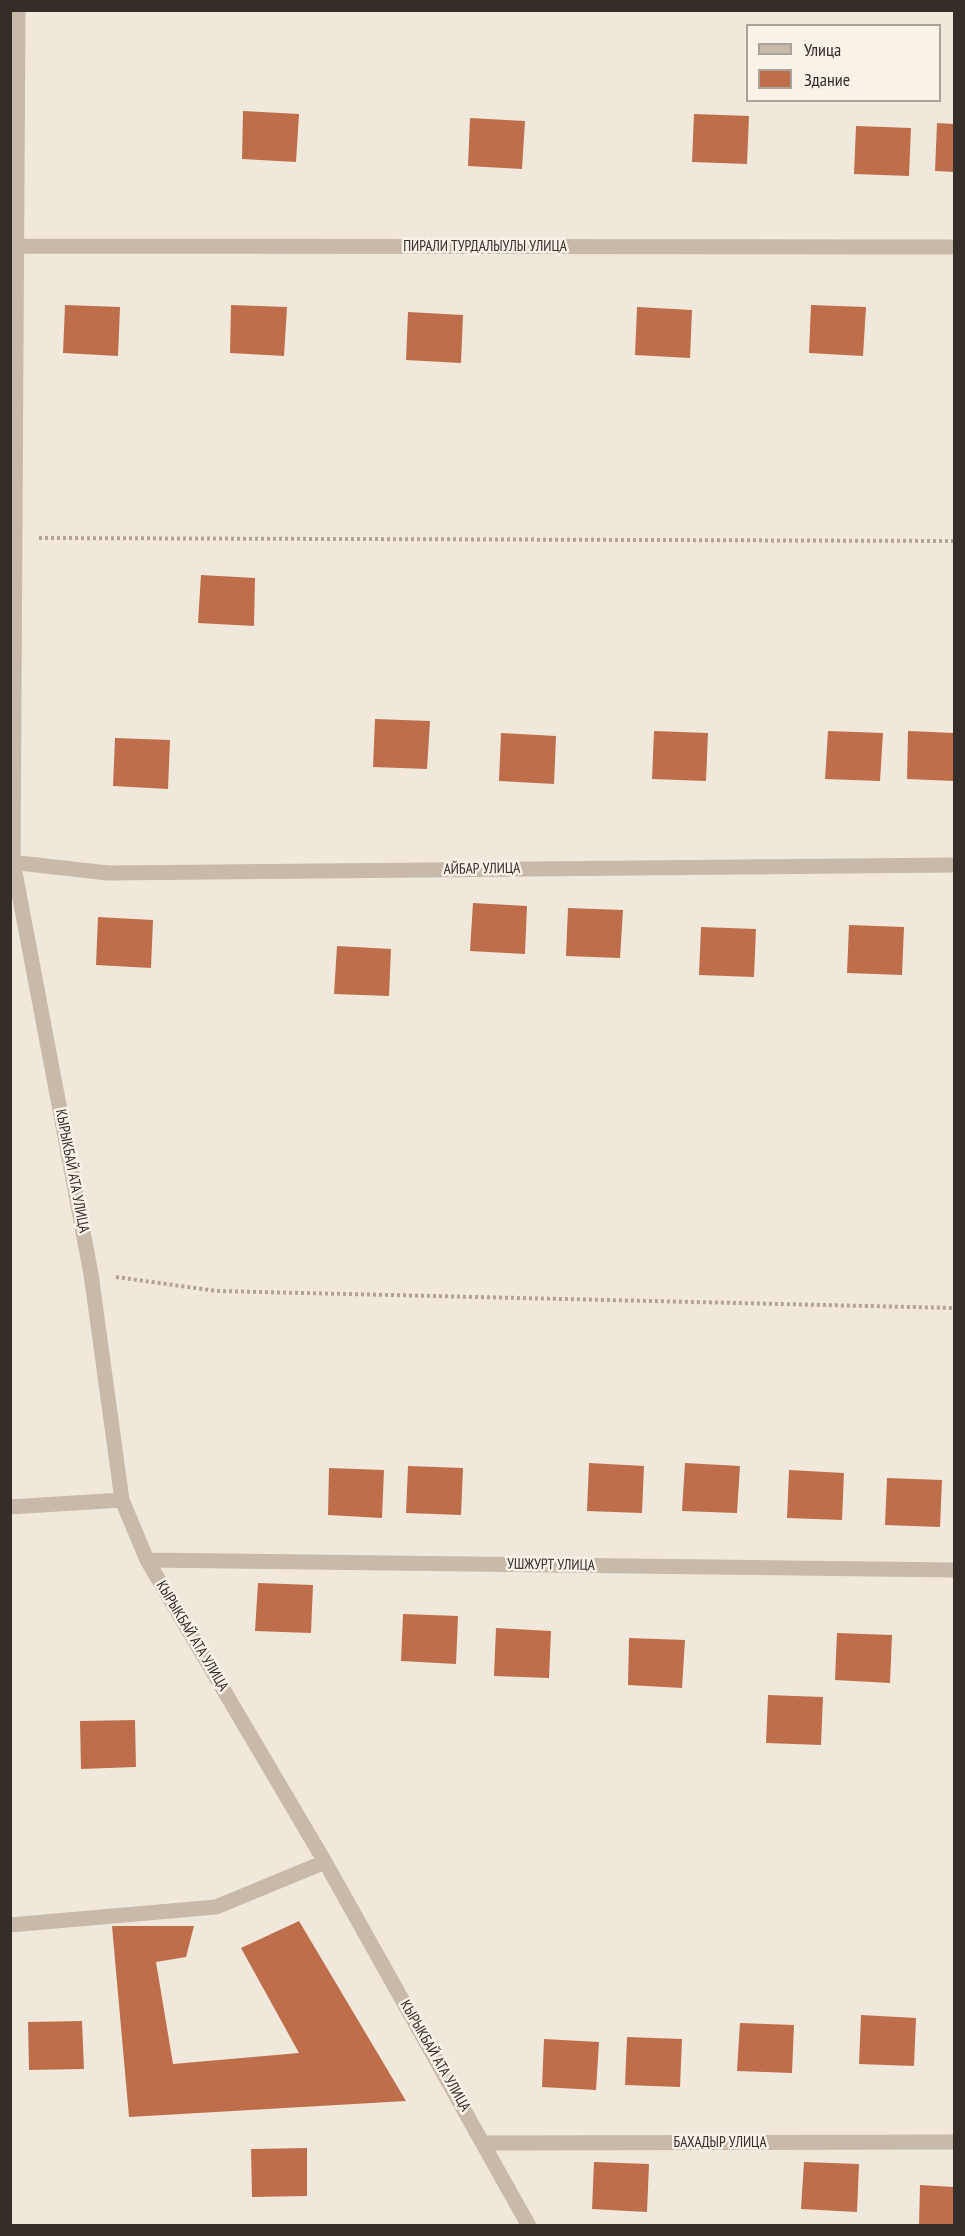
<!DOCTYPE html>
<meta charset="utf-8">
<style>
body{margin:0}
#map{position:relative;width:965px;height:2236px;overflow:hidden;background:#f1e8dc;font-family:"PT Sans Narrow",sans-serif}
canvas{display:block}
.frame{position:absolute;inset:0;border:12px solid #352d28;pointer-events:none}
.legend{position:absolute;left:746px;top:24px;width:195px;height:78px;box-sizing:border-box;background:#f8f2e8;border:2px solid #aaa39b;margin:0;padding:8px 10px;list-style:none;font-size:18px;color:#352d28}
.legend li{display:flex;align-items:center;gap:12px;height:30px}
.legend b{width:30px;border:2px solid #aaa39b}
</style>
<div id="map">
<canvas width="965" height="2236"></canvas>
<div class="frame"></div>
<ul class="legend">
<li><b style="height:8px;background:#c8b9a9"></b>Улица</li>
<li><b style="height:16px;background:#bf6e4c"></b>Здание</li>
</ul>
</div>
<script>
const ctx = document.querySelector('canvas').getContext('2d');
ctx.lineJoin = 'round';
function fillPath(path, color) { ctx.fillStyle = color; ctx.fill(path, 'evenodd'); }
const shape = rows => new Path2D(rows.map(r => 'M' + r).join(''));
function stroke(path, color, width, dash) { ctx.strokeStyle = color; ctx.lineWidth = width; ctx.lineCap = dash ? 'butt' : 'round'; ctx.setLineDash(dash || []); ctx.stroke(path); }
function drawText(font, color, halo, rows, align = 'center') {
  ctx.font = font + ' "PT Sans Narrow",sans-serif'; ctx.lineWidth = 5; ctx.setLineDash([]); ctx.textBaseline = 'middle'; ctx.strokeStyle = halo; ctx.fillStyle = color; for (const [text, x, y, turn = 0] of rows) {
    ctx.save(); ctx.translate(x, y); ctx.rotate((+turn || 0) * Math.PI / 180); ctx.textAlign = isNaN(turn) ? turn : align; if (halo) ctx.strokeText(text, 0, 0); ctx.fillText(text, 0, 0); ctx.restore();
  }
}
fillPath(shape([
 [243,111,299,114,296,162,242,159],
 [694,114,749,116,747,164,692,162],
 [470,118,525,121,522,169,468,166],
 [937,123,954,124,954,172,935,171],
 [856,126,911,128,909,176,854,174],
 [65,305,120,307,118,356,63,353],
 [231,305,287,307,284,356,230,353],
 [811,305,866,307,863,356,809,353],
 [637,307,692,310,690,358,635,355],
 [408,312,463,315,461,363,406,360],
 [201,575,255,578,254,626,198,623],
 [375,719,430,721,427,769,373,767],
 [654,731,708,733,706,781,652,779],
 [828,731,883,733,880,781,825,779],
 [908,731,954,733,954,781,907,779],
 [501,733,556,736,554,784,499,781],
 [115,738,170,740,168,789,113,786],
 [473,903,527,906,525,954,470,951],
 [568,908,623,910,620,958,566,956],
 [98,917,153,920,151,968,96,965],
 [849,925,904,927,902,975,847,973],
 [701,927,756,929,754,977,699,975],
 [337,946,391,949,389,996,334,994],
 [589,1463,644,1466,642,1513,587,1511],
 [685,1463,740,1466,737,1513,682,1511],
 [408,1466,463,1468,461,1515,406,1513],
 [329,1468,384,1470,382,1518,328,1515],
 [789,1470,844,1473,842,1520,787,1518],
 [887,1478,942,1480,940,1527,885,1525],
 [258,1583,313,1585,311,1633,255,1631],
 [403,1614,458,1616,456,1664,401,1661],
 [496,1628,551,1631,549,1678,494,1676],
 [837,1633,892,1635,890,1683,835,1680],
 [629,1638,685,1640,682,1688,628,1685],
 [768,1695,823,1697,821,1745,766,1743],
 [135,1720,136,1767,81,1769,80,1721],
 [299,1921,406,2101,129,2117,112,1926,194,1926,186,1957,156,1962,173,2064,299,2053,241,1948],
 [861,2015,916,2018,914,2066,859,2064],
 [82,2021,84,2069,29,2070,28,2022],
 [740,2023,794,2025,792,2073,737,2071],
 [627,2037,682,2039,680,2087,625,2085],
 [544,2039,599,2042,596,2090,542,2087],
 [307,2148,307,2196,252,2197,251,2149],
 [594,2162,649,2164,647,2212,592,2209],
 [804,2162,859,2164,857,2212,801,2209],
 [920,2185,954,2187,954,2226,919,2226]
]), '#bf6e4c');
stroke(shape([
 [39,538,954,541],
 [116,1277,217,1291,954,1308]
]), '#b4a393', 4, [3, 3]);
stroke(shape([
 [18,10,13,862,91,1274,122,1500,147,1560,325,1862,529,2226],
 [16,246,954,247],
 [10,862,108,873,954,865],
 [10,1507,122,1500],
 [147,1560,954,1570],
 [10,1925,216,1907,325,1862],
 [485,2143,954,2142]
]), '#c8b9a9', 15);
drawText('15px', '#352d28', '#f8f2e8', [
 ["ПИРАЛИ ТУРДАЛЫУЛЫ УЛИЦА",485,247],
 ["АЙБАР УЛИЦА",482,869,-1],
 ["КЫРЫКБАЙ АТА УЛИЦА",72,1171,79],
 ["УШЖУРТ УЛИЦА",551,1565,1],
 ["КЫРЫКБАЙ АТА УЛИЦА",192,1636,59],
 ["КЫРЫКБАЙ АТА УЛИЦА",435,2056,60],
 ["БАХАДЫР УЛИЦА",720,2143]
]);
</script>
